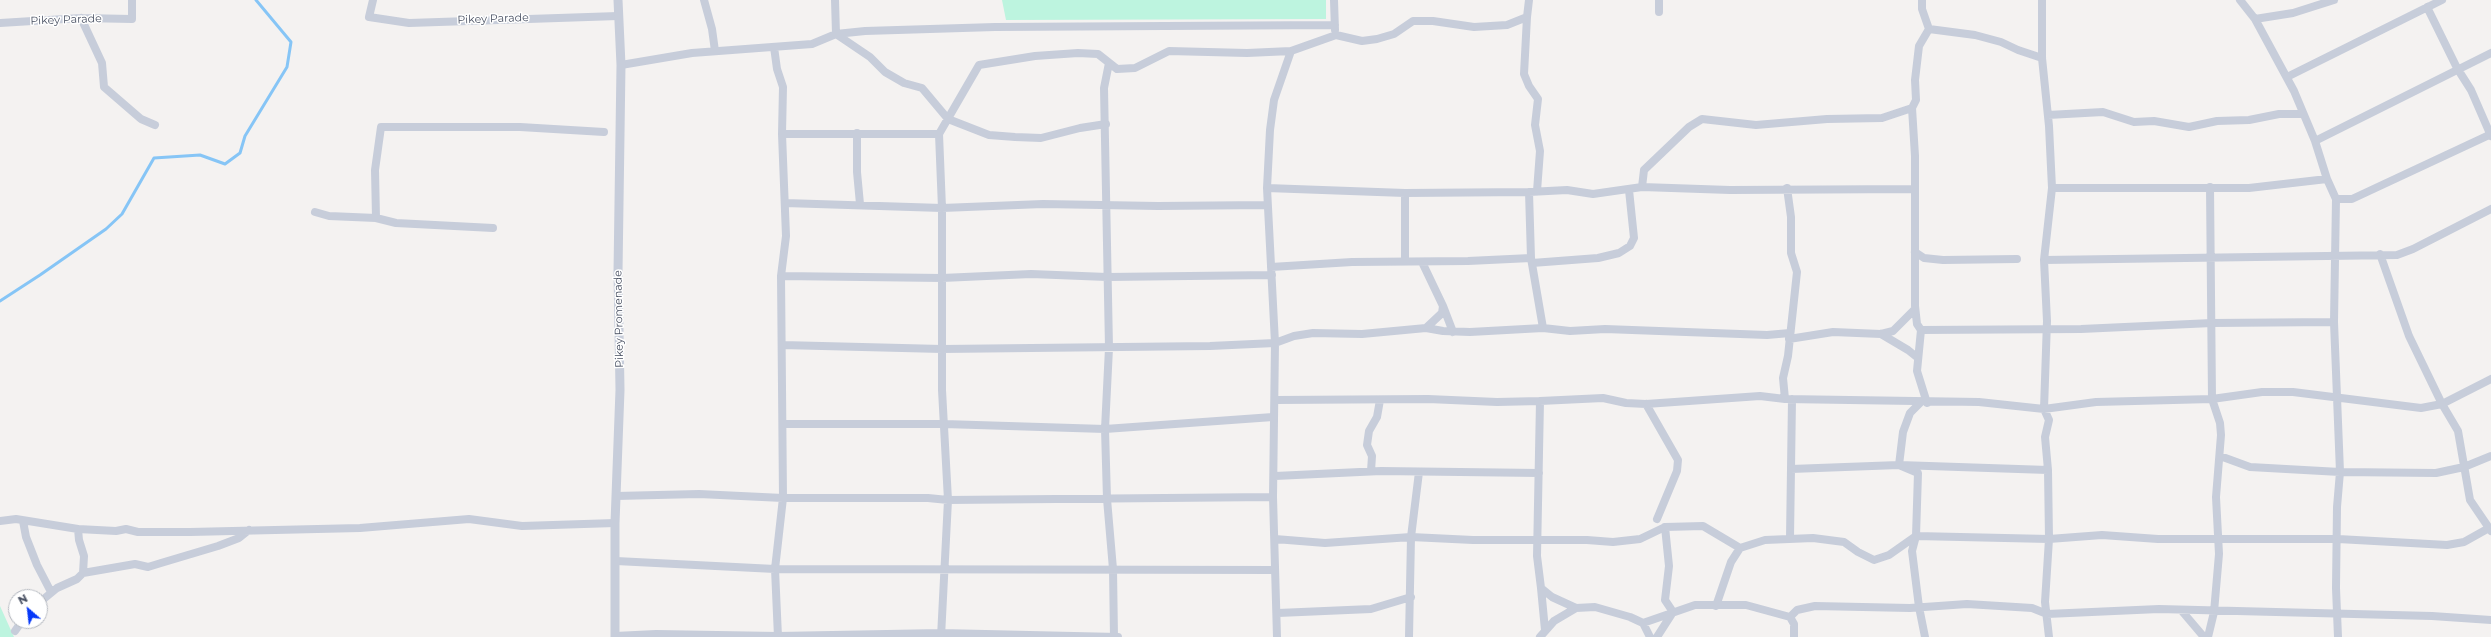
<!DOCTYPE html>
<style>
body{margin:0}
#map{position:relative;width:2491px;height:637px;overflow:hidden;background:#f4f2f1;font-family:Montserrat,sans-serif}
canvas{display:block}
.north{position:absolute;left:8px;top:589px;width:40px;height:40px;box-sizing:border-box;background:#fff;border:1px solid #b5b9c0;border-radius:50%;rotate:332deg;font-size:11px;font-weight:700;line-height:16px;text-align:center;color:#474f61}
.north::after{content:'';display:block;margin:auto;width:14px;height:18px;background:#0638f9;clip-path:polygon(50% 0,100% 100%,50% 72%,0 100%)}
</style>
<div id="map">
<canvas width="2491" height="637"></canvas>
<div class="north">N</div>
</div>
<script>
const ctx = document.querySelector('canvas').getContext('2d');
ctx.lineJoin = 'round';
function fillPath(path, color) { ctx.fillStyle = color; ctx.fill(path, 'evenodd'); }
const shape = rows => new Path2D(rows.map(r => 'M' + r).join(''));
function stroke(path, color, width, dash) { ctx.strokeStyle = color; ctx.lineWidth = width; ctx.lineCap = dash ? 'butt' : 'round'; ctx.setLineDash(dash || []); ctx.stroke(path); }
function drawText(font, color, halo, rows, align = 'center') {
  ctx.font = font + ' Montserrat,sans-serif'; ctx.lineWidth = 3; ctx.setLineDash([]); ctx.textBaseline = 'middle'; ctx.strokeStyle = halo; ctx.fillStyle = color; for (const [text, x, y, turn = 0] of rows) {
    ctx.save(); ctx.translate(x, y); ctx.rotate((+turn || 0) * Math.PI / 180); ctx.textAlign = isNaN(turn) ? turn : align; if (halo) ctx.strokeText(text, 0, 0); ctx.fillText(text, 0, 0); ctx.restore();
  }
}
fillPath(shape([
 [1002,0,1326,0,1326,19,1006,20],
 [0,606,14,637,0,637]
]), '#bdf4df');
stroke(shape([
 [0,301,40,275,106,229,122,214,154,158,200,155,225,164,240,153,245,136,287,67,291,42,256,0]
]), '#86c5f6', 3);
stroke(shape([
 [373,0,369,17,409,23,618,16],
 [704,0,712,29,715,51],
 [835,0,836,34,870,57,885,72,904,83,922,88,948,119,989,135,1015,137,1041,138,1080,128,1106,124],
 [1334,0,1335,30],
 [1922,0,1922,9,1929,29,1975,35,2001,42,2018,50,2042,58],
 [2042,0,2042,58,2049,126,2052,188,2044,260,2047,321,2044,409,2049,420,2045,437,2048,470,2049,539,2045,602,2049,637],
 [2240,0,2255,19,2294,91,2315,141,2327,179],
 [2427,7,2457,68,2471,90,2491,136],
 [1659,12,1659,0],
 [1527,17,1524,74,1529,86,1538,99,1535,125,1540,151,1537,191],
 [81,18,102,63,104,87,141,119,155,125],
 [2255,19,2293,13,2334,0],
 [0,23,81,18,132,19,132,0],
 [1929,29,1919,46,1915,80,1916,100,1912,108,1915,156,1915,306,1917,324,1921,330,2081,329,2212,323,2334,322],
 [774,47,777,69,783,87,782,134,786,236,781,276,783,498,775,569,778,637],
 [1109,63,1104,88,1109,348,1105,429,1107,499,1113,569,1114,637],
 [621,65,692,53,812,44,836,34,865,31,995,27,1335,25],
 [2287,77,2442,0],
 [2048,115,2103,112,2134,122,2154,121,2189,127,2217,121,2249,120,2279,114,2302,114],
 [857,133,857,172,860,204],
 [782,134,939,134],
 [2315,141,2491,53],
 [1642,187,1644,170,1689,127,1702,119,1756,125,1827,119,1882,118,1912,108],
 [1267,188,1405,193],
 [2052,188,2249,188,2327,179,2336,199,2352,199,2491,134],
 [1529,192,1567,190,1593,194,1642,187,1730,190,1915,189],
 [2336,199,2334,322,2340,472,2436,473,2464,467,2491,456],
 [785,203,942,208,1043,204,1158,206,1267,205],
 [315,212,329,216,376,218,396,223,493,228],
 [376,218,375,170,381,127,520,127,604,132],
 [1915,252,1924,258,1943,260,2017,259],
 [2380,254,2409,336,2442,404,2458,431,2470,500,2491,531],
 [2044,260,2397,255,2413,249,2491,209],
 [1405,261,1405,193,1529,192,1531,258,1543,328],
 [1422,262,1443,306,1442,313,1426,328],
 [1532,263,1598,258,1619,253,1630,246,1634,238,1629,190],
 [1271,267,1352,262,1468,261,1531,258],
 [781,276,942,278,1031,274,1107,277,1272,275],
 [1443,306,1453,332],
 [1921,330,1917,371,1927,403],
 [1881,334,1908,350,1918,358],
 [1789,339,1833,332,1881,334,1893,331,1915,309],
 [782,345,942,349,1210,346,1275,343,1294,336,1313,333,1362,334,1426,328,1443,331,1470,332,1543,328,1570,331,1605,329,1767,335,1790,333],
 [1785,399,1783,378,1788,356,1797,272,1791,253,1791,217,1787,188],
 [1276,400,1428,399,1497,402,1540,401,1537,556,1541,588,1552,597,1576,608,1595,607,1630,617,1643,623,1650,637],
 [1540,401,1603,398,1626,403,1646,404,1760,396,1785,399,1979,402,2044,409,2096,402,2212,399,2262,392,2293,392,2421,408,2442,404,2491,379],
 [1920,403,1910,413,1903,432,1899,465,1918,473,1916,536,1912,551,1919,607,1925,637],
 [1646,404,1678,460,1677,471,1657,519],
 [784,424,944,424,1105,429,1273,417],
 [2220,456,2250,467,2340,472,2337,507,2336,588,2338,637],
 [1791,469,1899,465,2048,470],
 [1371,471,1372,456,1367,445,1369,431,1377,417,1380,400],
 [1275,476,1381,471,1539,473],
 [616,496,699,494,783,498,928,498,948,500,1273,497],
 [0,521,16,519,78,529],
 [23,521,26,537,37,565,51,592],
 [1790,538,1792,399],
 [1275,539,1325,543,1411,537,1473,540,1587,540,1613,542,1640,539,1665,527,1703,526,1740,548,1765,540,1813,538,1844,542,1858,552,1874,560,1889,555,1916,536,2049,539,2102,535,2158,539,2338,539,2447,545,2464,542,2489,528],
 [616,561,775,569,1275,570],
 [83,573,84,556,79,540,78,529,116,531,126,529,138,532,190,532,360,528,469,519,522,526,615,523],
 [1541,588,1545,630],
 [40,602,57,588,77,579,83,573,135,564,148,567,161,563,218,546,239,538,249,530],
 [1716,606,1731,562,1740,548],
 [2181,610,2204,637],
 [1278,613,1371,609,1411,597],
 [1790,617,1797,610,1815,606,1910,608,1967,604,2032,608,2047,614,2159,609,2432,616,2491,620],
 [1643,623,1695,605,1746,605,1790,617,1794,624,1794,637],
 [15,631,22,621],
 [615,636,656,634,778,636,941,633,1118,637],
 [941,637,948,500,942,390,942,208,939,134,979,65,1035,56,1078,53,1098,54,1117,69,1135,68,1169,51,1247,53,1291,51,1336,35,1362,41,1377,39,1394,34,1413,21,1433,21,1474,27,1507,25,1527,17,1529,0],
 [1277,637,1273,497,1275,343,1267,188,1270,130,1274,100,1291,51],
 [1409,637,1411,537,1419,472],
 [1540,637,1554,621,1576,608],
 [1657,637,1673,612,1665,600,1669,566,1665,527],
 [2208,637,2214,612,2219,554,2216,497,2221,435,2220,423,2212,399,2210,187]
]), '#c7cdda', 8);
stroke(shape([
 [615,637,615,523,620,390,618,272,621,65,618,0]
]), '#c7cdda', 9);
drawText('11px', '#474f61', '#fff', [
 ["Pikey Parade",493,19,-2],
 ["Pikey Parade",66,20,-2],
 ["Pikey Promenade",619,319,-91]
]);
</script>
